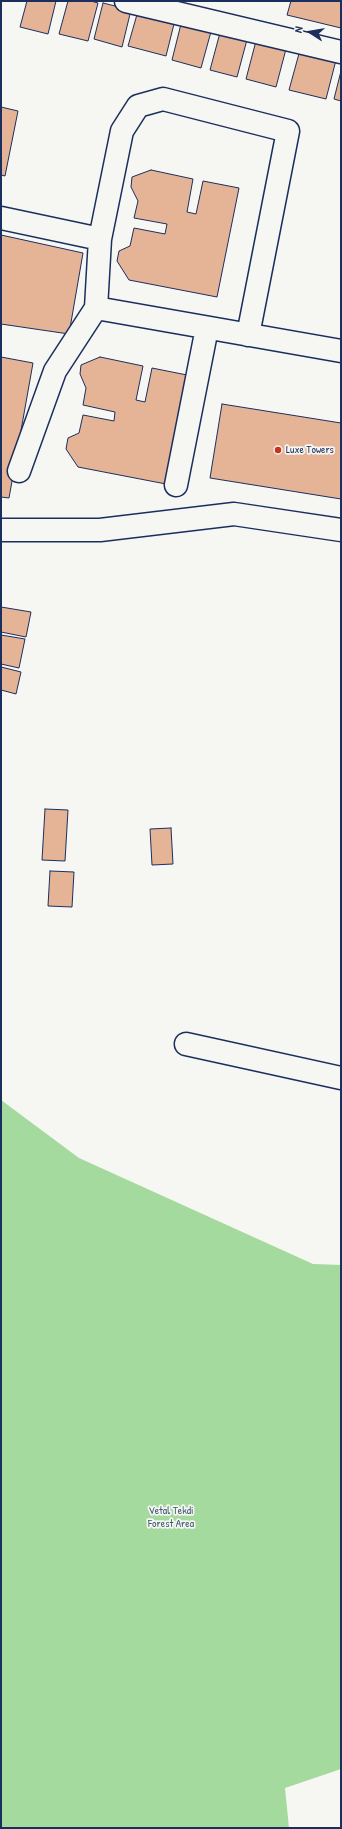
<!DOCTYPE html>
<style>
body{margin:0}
#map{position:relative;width:342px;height:1829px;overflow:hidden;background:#f6f6f2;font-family:"Patrick Hand",sans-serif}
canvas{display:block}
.frame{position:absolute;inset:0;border:2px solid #1b2f5e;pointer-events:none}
.north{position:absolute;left:290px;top:12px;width:40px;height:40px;-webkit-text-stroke:3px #f6f6f2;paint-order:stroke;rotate:282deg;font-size:11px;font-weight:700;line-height:16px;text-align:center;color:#1b2f5e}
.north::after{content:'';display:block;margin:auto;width:14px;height:18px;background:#1b2f5e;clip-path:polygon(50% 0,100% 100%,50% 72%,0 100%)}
</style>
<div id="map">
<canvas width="342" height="1829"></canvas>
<div class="frame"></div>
<div class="north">N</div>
</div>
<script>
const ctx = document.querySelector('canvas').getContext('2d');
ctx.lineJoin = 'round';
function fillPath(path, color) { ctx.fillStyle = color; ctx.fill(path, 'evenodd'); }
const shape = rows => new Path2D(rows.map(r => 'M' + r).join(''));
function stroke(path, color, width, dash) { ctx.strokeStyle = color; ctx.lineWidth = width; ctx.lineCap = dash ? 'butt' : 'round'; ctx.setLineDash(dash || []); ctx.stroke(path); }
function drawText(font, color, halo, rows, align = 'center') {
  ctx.font = font + ' "Patrick Hand",sans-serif'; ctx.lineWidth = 3.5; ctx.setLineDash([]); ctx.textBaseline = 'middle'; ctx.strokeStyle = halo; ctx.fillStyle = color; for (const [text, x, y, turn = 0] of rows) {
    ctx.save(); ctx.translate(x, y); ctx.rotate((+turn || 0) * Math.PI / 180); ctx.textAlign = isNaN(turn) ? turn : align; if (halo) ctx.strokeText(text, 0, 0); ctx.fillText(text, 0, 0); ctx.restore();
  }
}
fillPath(shape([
 [1,1100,79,1158,313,1264,341,1265,341,1769,285,1788,289,1828,1,1828]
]), '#a4da9d');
const building = shape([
 [27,1,56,1,48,34,20,27,27,1],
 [68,1,91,1,98,3,88,41,59,34,68,1],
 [291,1,341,1,341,28,287,15,291,1],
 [103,3,131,10,122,47,94,39,103,3],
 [138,11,175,20,166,56,128,46,138,11],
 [182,20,212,28,201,68,172,60,182,20],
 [221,29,248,36,237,77,210,70,221,29],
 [256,41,286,49,276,87,246,79,256,41],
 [300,50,336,60,326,99,289,90,300,50],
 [341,71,341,101,334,99,341,71],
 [1,107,18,111,5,176,1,175,1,107],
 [151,170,193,179,187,212,196,214,203,181,239,188,217,297,129,280,117,261,119,251,130,246,134,228,165,234,167,224,134,218,138,201,131,187,132,177,151,170],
 [1,235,83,253,69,334,1,324,1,235],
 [1,357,33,363,9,498,1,497,1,357],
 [100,357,143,366,136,400,145,402,152,368,187,375,166,484,78,467,66,449,68,438,79,433,83,415,114,421,115,412,83,405,86,388,80,374,81,365,100,357],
 [222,404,341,423,341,499,210,478,222,404],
 [1,607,31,612,26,637,1,632,1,607],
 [1,635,25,639,19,668,1,664,1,635],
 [1,667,21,672,16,694,1,690,1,667],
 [45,809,68,810,65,861,42,860,45,809],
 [171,828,173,864,152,865,150,829,171,828],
 [50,871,74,872,72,907,48,906,50,871]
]);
fillPath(building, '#e5b396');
stroke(building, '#1b2f5e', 1);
const minor = shape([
 [126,1,341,52],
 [1,218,100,239],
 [248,335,288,131,163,99,138,106,122,131,100,239,96,308,341,351],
 [19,471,55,371,96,308],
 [176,485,207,328],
 [1,530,100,530,234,514,341,530],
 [186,1044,341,1078]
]);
stroke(minor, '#1b2f5e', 25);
stroke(minor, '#f6f6f2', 22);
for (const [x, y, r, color] of [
 [278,450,4,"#c8321e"]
]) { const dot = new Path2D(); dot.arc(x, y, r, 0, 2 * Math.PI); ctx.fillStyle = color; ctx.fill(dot); stroke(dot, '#f6f6f2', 1.5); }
drawText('11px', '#1b2f5e', '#f6f6f2', [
 ["Luxe Towers",286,450]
], 'left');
drawText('11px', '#3d5a6e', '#f6f6f2', [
 ["Vetal Tekdi",171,1511],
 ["Forest Area",171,1524]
]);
</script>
